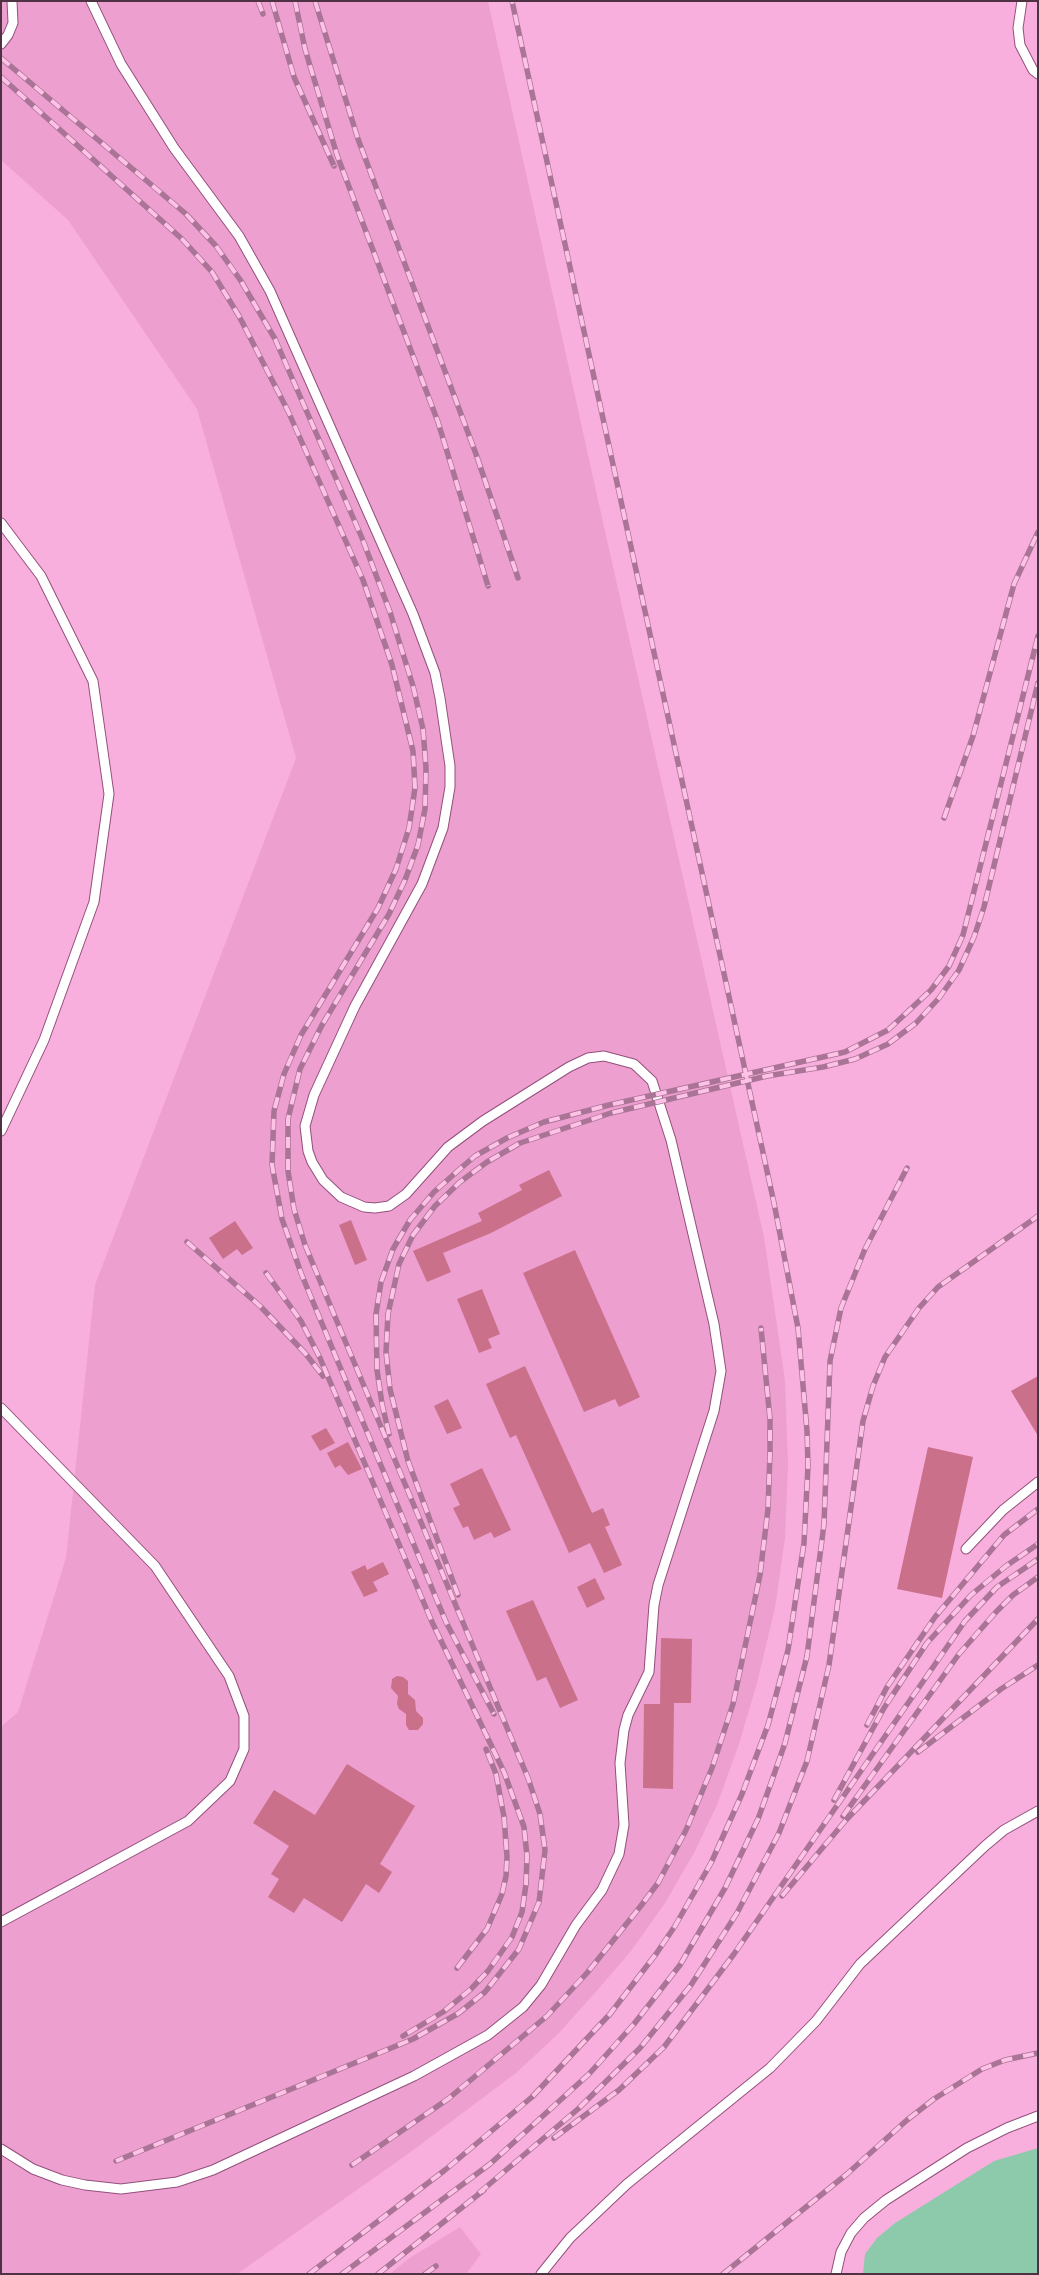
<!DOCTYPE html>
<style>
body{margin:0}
#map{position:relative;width:1039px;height:2275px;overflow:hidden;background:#f9afdd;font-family:"Playfair Display",serif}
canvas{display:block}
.frame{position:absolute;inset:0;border:2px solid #4f3144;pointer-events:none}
</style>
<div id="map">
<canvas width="1039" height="2275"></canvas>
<div class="frame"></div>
</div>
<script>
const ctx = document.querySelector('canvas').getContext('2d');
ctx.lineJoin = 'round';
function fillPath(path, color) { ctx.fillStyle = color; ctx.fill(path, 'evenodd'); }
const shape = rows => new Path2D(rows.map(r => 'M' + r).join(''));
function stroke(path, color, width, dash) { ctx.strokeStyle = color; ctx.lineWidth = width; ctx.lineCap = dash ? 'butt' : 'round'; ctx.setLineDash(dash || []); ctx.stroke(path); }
fillPath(shape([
 [1,1,488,1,598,500,764,1237,785,1380,788,1464,785,1538,775,1608,757,1683,739,1744,717,1805,694,1853,665,1903,631,1951,594,1994,558,2034,516,2073,408,2154,237,2274,1,2274,1,1727,18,1712,66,1558,95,1285,296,758,197,409,68,220,1,160],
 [460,2227,481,2254,466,2274,390,2274,408,2259]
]), '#ed9fd0');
fillPath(shape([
 [1038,2148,1038,2274,863,2274,865,2254,877,2238,895,2223,994,2161]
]), '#8dc9ab');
fillPath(shape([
 [549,1170,562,1196,491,1233,443,1253,451,1272,427,1282,413,1251,482,1221,478,1213,522,1190,519,1185],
 [351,1220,367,1260,355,1265,339,1225],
 [235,1221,253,1248,242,1255,237,1249,223,1259,209,1238],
 [575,1250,640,1397,619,1407,615,1399,584,1412,523,1273],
 [482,1289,500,1334,488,1339,492,1348,479,1353,457,1299],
 [525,1366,592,1513,603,1508,610,1525,605,1527,622,1565,604,1573,590,1543,569,1553,516,1435,510,1438,486,1384],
 [1038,1376,1038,1436,1011,1391],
 [448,1399,462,1428,447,1434,434,1406],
 [326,1428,335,1443,320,1451,311,1436],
 [348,1442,362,1469,348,1475,340,1465,335,1468,327,1453],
 [928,1447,973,1457,942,1598,897,1589],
 [482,1468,511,1530,494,1538,491,1532,474,1540,468,1526,463,1528,453,1508,460,1505,450,1484],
 [383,1562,389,1574,373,1582,378,1591,364,1597,351,1572,365,1565,367,1570],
 [595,1578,605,1599,587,1608,577,1587],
 [533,1600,578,1700,560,1708,546,1677,537,1681,506,1611],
 [661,1638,692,1639,691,1703,674,1703,673,1789,643,1788,644,1704,660,1704],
 [397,1676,403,1677,408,1681,408,1694,415,1700,416,1711,423,1718,423,1724,418,1730,409,1730,406,1725,406,1714,399,1709,397,1704,398,1696,391,1688,392,1679],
 [347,1764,415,1806,380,1864,392,1872,379,1893,366,1884,342,1922,304,1898,294,1913,268,1897,279,1879,271,1874,289,1846,253,1823,274,1790,315,1815]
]), '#ca708b');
const lane = shape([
 [1022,1,1018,28,1020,45,1033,70,1038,74],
 [1,44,8,35,13,23,12,1],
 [1,523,41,576,93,681,109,794,94,902,44,1040,1,1131],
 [1,1408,155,1566,229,1676,244,1716,244,1749,230,1781,188,1821,1,1922],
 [966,1549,1003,1510,1038,1482],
 [1,2149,33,2169,62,2180,85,2185,121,2189,177,2182,213,2170,414,2076,488,2035,523,2007,541,1985,576,1925,602,1890,619,1854,624,1825,620,1763,624,1730,628,1715,649,1672,654,1605,658,1585,714,1411,721,1371,714,1324,671,1140,652,1081,634,1064,604,1056,588,1058,569,1067,483,1121,448,1147,406,1194,389,1206,375,1208,364,1207,341,1197,323,1180,312,1162,308,1151,305,1126,314,1095,355,1006,422,884,443,828,450,787,450,766,440,698,435,673,413,614,270,291,239,236,174,148,121,64,91,1],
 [541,2274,570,2238,627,2184,770,2068,816,2021,860,1964,985,1846,1004,1830,1038,1811],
 [836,2274,841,2252,851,2233,864,2218,886,2200,967,2148,1007,2128,1038,2116]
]);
stroke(lane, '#93507b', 11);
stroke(lane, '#fff', 9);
const rail = shape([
 [258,1,263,14],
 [272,1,294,77,334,166],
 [295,1,305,49,337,155,438,422,488,586],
 [315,1,358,139,476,454,518,578],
 [1,58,186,214,216,246,241,281,275,339,362,538,390,612,413,686,423,729,426,768,425,809,418,845,405,880,389,914,322,1025,300,1069,288,1119,288,1171,294,1209,305,1245,528,1778,540,1814,545,1850,539,1902,519,1949,485,1992,459,2013,413,2039,116,2161],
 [1,77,182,239,212,272,239,316,288,411,363,580,392,665,413,751,415,788,409,828,396,869,378,908,301,1035,284,1074,274,1111,272,1165,282,1219,301,1273,446,1622,494,1714],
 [944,818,973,736,1014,584,1038,532],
 [187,1242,260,1306,305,1353,323,1376],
 [266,1273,301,1321,320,1358,432,1622,504,1772,524,1827,527,1856,526,1884,522,1912,512,1937,488,1971,471,1989,443,2012,403,2036],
 [389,1434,382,1404,377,1370,376,1314,381,1282,393,1249,410,1220,434,1192,461,1168,475,1156,507,1138,544,1122,609,1105,845,1052,888,1030,931,990,949,966,963,935,1038,636],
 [458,1595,408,1461,390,1389,386,1352,388,1314,399,1264,413,1235,435,1206,460,1182,487,1162,520,1143,611,1113,767,1076,823,1067,855,1059,888,1044,916,1023,939,998,959,970,974,937,984,907,1038,683],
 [867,1725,887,1687,935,1617,1004,1535,1038,1509],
 [918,1752,1001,1689,1038,1665],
 [834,1800,884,1708,927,1643,971,1595,1006,1566,1038,1544],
 [843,1816,959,1654,996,1612,1013,1595,1038,1577],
 [782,1896,846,1820,1038,1619],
 [457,1968,487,1929,502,1894,506,1876,507,1857,504,1817,496,1774,486,1749],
 [554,2138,619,2090,664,2047,734,1954,965,1621,997,1587,1038,1559],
 [352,2165,448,2099,547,2016,587,1973,640,1907,658,1883,686,1830,712,1768,733,1704,760,1575,768,1509,770,1453,770,1419,761,1328],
 [479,2193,578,2109,640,2048,691,1985,737,1913,779,1833,807,1761,829,1665,863,1421,873,1386,885,1357,919,1308,938,1287,1038,1216],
 [309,2274,445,2170,532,2097,610,2014,656,1954,675,1926,711,1863,742,1794,768,1725,788,1650,804,1543,808,1466,807,1431,798,1328,774,1203,512,1],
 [342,2274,490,2164,589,2074,634,2024,680,1965,725,1888,758,1819,771,1783,785,1743,807,1656,824,1524,830,1361,841,1308,865,1249,907,1168],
 [378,2274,484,2190],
 [425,2274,436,2266],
 [723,2274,847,2174,907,2120,934,2099,982,2069,1005,2060,1038,2053]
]);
stroke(rail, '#a97495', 5.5);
stroke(rail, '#fec2e6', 4, [11]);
</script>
